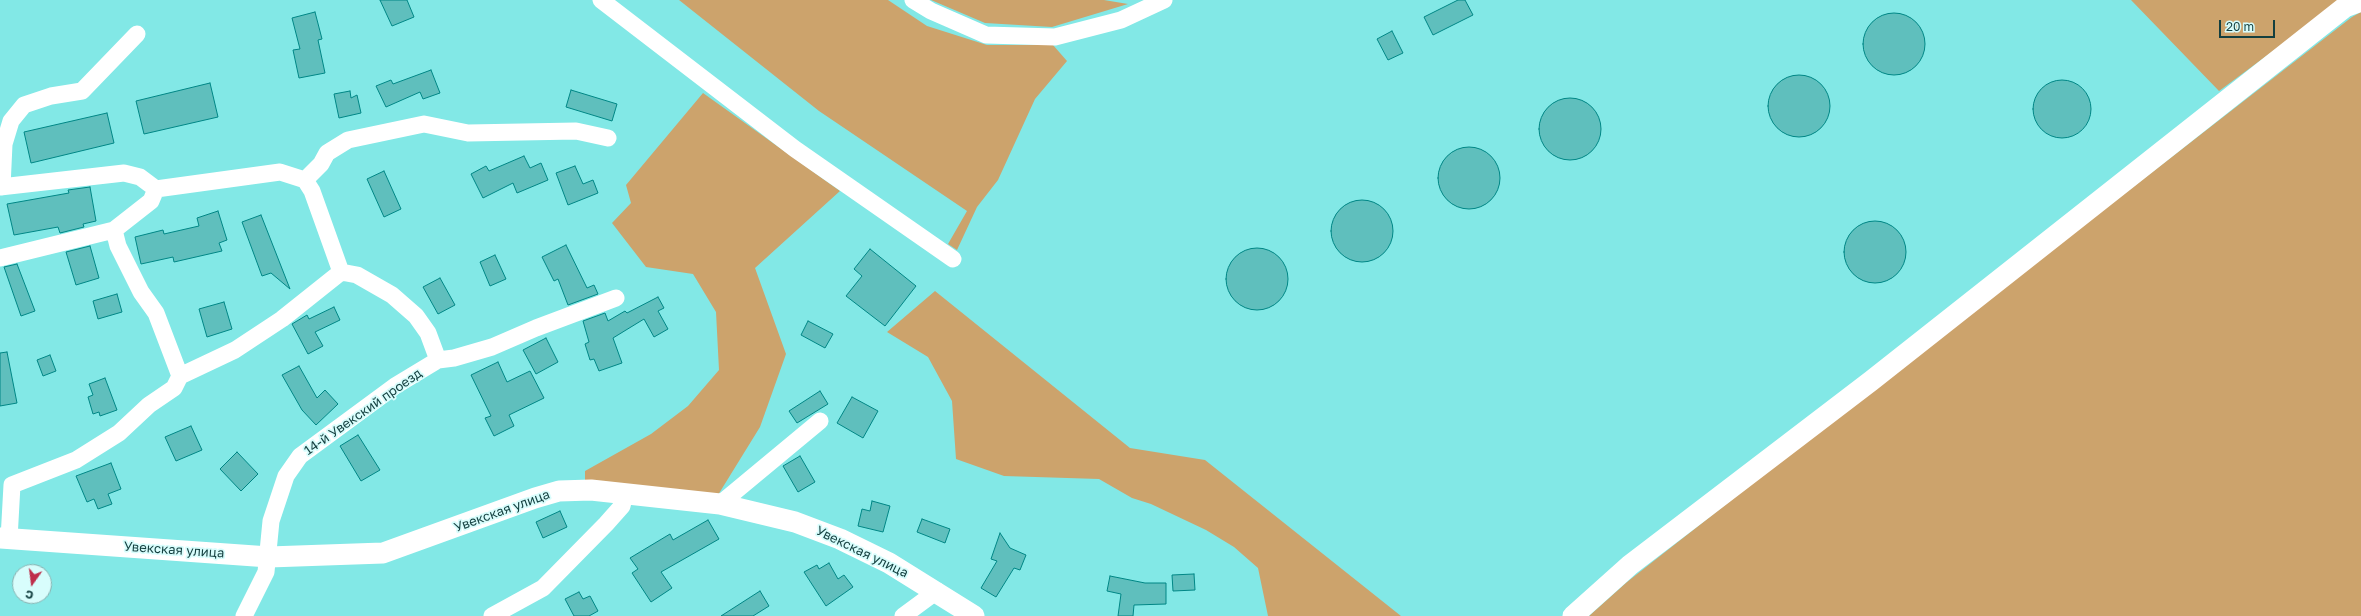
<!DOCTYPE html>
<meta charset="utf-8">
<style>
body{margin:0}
#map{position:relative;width:2361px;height:616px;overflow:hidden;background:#82e8e6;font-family:"Golos Text",sans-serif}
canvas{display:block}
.north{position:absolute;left:12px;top:564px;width:40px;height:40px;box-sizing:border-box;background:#d8fdfc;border:1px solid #89b1b0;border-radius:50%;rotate:194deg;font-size:11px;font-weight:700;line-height:16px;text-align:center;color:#133f3f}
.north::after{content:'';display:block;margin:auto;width:14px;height:18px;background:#be2e4b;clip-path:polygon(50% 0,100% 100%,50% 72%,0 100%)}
.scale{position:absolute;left:2219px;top:20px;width:56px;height:18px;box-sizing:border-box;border:2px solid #133f3f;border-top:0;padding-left:5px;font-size:12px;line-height:14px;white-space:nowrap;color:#133f3f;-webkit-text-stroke:3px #d8fdfc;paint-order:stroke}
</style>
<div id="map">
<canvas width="2361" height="616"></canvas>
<div class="north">С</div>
<div class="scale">20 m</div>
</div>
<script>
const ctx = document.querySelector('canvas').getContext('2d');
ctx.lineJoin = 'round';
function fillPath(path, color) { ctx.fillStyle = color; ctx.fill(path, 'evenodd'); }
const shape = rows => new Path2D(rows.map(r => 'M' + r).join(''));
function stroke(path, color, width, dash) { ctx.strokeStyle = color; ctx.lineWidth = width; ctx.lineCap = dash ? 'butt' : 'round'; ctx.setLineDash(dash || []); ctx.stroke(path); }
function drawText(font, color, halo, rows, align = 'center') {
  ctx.font = font + ' "Golos Text",sans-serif'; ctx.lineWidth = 3.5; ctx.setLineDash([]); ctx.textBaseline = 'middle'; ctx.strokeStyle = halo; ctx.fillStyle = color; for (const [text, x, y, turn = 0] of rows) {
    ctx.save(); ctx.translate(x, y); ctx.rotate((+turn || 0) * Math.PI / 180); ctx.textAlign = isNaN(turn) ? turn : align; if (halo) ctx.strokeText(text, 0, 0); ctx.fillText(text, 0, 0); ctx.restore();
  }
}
fillPath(shape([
 [679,0,888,0,927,26,987,45,1053,45,1067,61,1035,99,998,180,977,207,957,250,948,244,967,211,819,111],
 [931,0,1104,0,1128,4,1052,27,985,23],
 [2131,0,2342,0,2219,91],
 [2361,12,2361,616,1589,616,1627,582,1842,413,2352,17],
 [703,93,840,191,755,268,786,354,760,427,718,495,585,481,585,471,651,434,688,406,719,370,716,312,693,274,646,267,612,223,631,203,626,185],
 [935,291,1130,448,1205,460,1401,616,1268,616,1258,568,1234,547,1206,530,1151,504,1132,498,1099,479,1004,476,956,459,952,401,928,357,887,332]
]), '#cca36c');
const building = shape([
 [380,0,407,0,414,17,392,26,380,0],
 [1458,0,1465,0,1473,15,1433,35,1424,17,1458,0],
 [315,12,322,39,318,40,325,73,299,78,293,50,300,49,292,18,315,12],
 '1863 44a31 31 0 1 1 62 0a31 31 0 1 1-62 0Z',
 [1392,31,1403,53,1388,60,1377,39,1392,31],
 [431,70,440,93,423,99,420,92,386,107,376,86,391,80,393,84,431,70],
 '1768 106a31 31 0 1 1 62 0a31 31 0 1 1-62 0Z',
 '2033 109a29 29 0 1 1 58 0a29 29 0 1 1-58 0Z',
 [210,83,218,117,144,134,136,101,210,83],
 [571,90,617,104,612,121,566,107,571,90],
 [350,91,351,98,357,95,361,113,339,118,334,94,350,91],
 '1539 129a31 31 0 1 1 62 0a31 31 0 1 1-62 0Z',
 [107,113,114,143,31,163,24,132,107,113],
 '1438 178a31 31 0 1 1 62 0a31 31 0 1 1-62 0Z',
 [524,156,530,168,541,163,548,180,517,193,513,183,483,198,471,174,486,166,489,171,524,156],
 [575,166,583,184,593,180,598,193,568,205,556,173,575,166],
 [384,171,401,209,384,217,367,179,384,171],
 [90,187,96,221,83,224,84,227,60,233,58,227,14,235,7,204,69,193,68,190,90,187],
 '1331 231a31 31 0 1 1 62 0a31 31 0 1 1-62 0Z',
 [218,211,227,240,219,243,222,251,174,262,173,257,141,264,135,237,163,230,164,234,199,226,197,218,218,211],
 [261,215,290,289,271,273,262,276,242,222,261,215],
 '1844 252a31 31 0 1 1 62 0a31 31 0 1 1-62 0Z',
 [566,245,587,288,594,285,598,294,568,305,558,279,554,281,542,257,566,245],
 [90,246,99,278,76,285,66,252,90,246],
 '1226 279a31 31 0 1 1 62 0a31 31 0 1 1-62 0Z',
 [870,249,916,286,885,326,846,296,862,276,854,269,870,249],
 [495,255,506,279,490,286,480,262,495,255],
 [17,264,35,311,21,316,4,267,17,264],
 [440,278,455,305,438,314,423,287,440,278],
 [117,294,122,312,98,319,93,301,117,294],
 [658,297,664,308,658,311,668,329,654,337,644,319,613,338,622,363,599,371,594,359,590,360,585,344,589,342,583,321,605,313,608,321,625,311,627,313,658,297],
 [224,302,232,329,207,337,199,309,224,302],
 [334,307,340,320,315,332,323,346,308,354,292,324,307,315,309,319,334,307],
 [808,321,833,334,825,348,801,335,808,321],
 [546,338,558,362,536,374,523,350,546,338],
 [7,352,17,403,0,406,0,353,7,352],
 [50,355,56,371,43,376,37,360,50,355],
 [498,362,507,382,530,371,544,398,509,415,514,426,494,436,485,418,491,416,471,375,498,362],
 [299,366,317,398,325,390,338,404,316,425,302,410,282,375,299,366],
 [105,378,117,410,100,416,99,412,93,414,88,397,93,395,89,384,105,378],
 [820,391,828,404,797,423,789,411,820,391],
 [852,397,878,411,863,438,837,423,852,397],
 [191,426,202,450,176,461,165,437,191,426],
 [358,435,380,470,361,481,340,446,358,435],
 [237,452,258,474,241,491,220,469,237,452],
 [800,456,815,482,798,492,783,466,800,456],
 [111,463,121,489,108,494,112,504,98,509,94,499,87,502,76,476,111,463],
 [872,501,890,506,883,532,858,526,862,509,870,511,872,501],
 [560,511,567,527,543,538,536,522,560,511],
 [922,519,950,529,945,543,917,532,922,519],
 [708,520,719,539,661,572,672,588,651,602,632,573,638,569,630,558,670,534,673,540,708,520],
 [1000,533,1010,548,1026,555,1020,570,1014,568,996,597,981,588,997,561,991,559,1000,533],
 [829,563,838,579,844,575,853,587,826,606,804,572,817,565,819,569,829,563],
 [1194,574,1195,590,1173,591,1172,575,1194,574],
 [1110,576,1145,583,1166,583,1166,604,1134,605,1133,616,1118,616,1121,594,1107,591,1110,576],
 [760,591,769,606,753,616,721,616,760,591],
 [579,592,583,599,590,596,598,611,589,616,574,616,565,599,579,592]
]);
fillPath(building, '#5fbfbd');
stroke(building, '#008685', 1);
stroke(shape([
 [601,0,795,149,953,259],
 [913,0,931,11,986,35,1055,37,1121,20,1164,0],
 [305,180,312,191,341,272,357,275,392,295,416,316,428,333,438,360],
 [0,187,124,173,140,177,156,189],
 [2,187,4,144,11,121,24,105,51,96,82,91,137,34],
 [114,230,118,246,141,292,156,313,180,376],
 [0,258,114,230,151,201,156,189,280,172,305,180,321,164,327,153,348,140,424,124,468,133,576,131,608,138],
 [720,504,820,421],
 [9,539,12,485,76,460,119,433,149,405,174,388,180,376,235,350,282,319,341,272],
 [244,616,266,572,271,521,286,476,300,456,395,386,438,360,454,358,492,347,536,328,616,298],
 [492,616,543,588,606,524,622,506,625,494],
 [903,616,937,591]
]), '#fff', 17);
stroke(shape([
 [0,538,269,557,383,553,535,498,559,491,591,490,720,504,795,522,840,539,889,563,974,616],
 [1573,616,1630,565,1871,381,2345,7,2361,1]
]), '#fff', 21);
drawText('13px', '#133f3f', '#d8fdfc', [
 ["14-й Увекский проезд",363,412,-35],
 ["Увекская улица",502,511,-20],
 ["Увекская улица",174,550,4],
 ["Увекская улица",862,552,26]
]);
</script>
